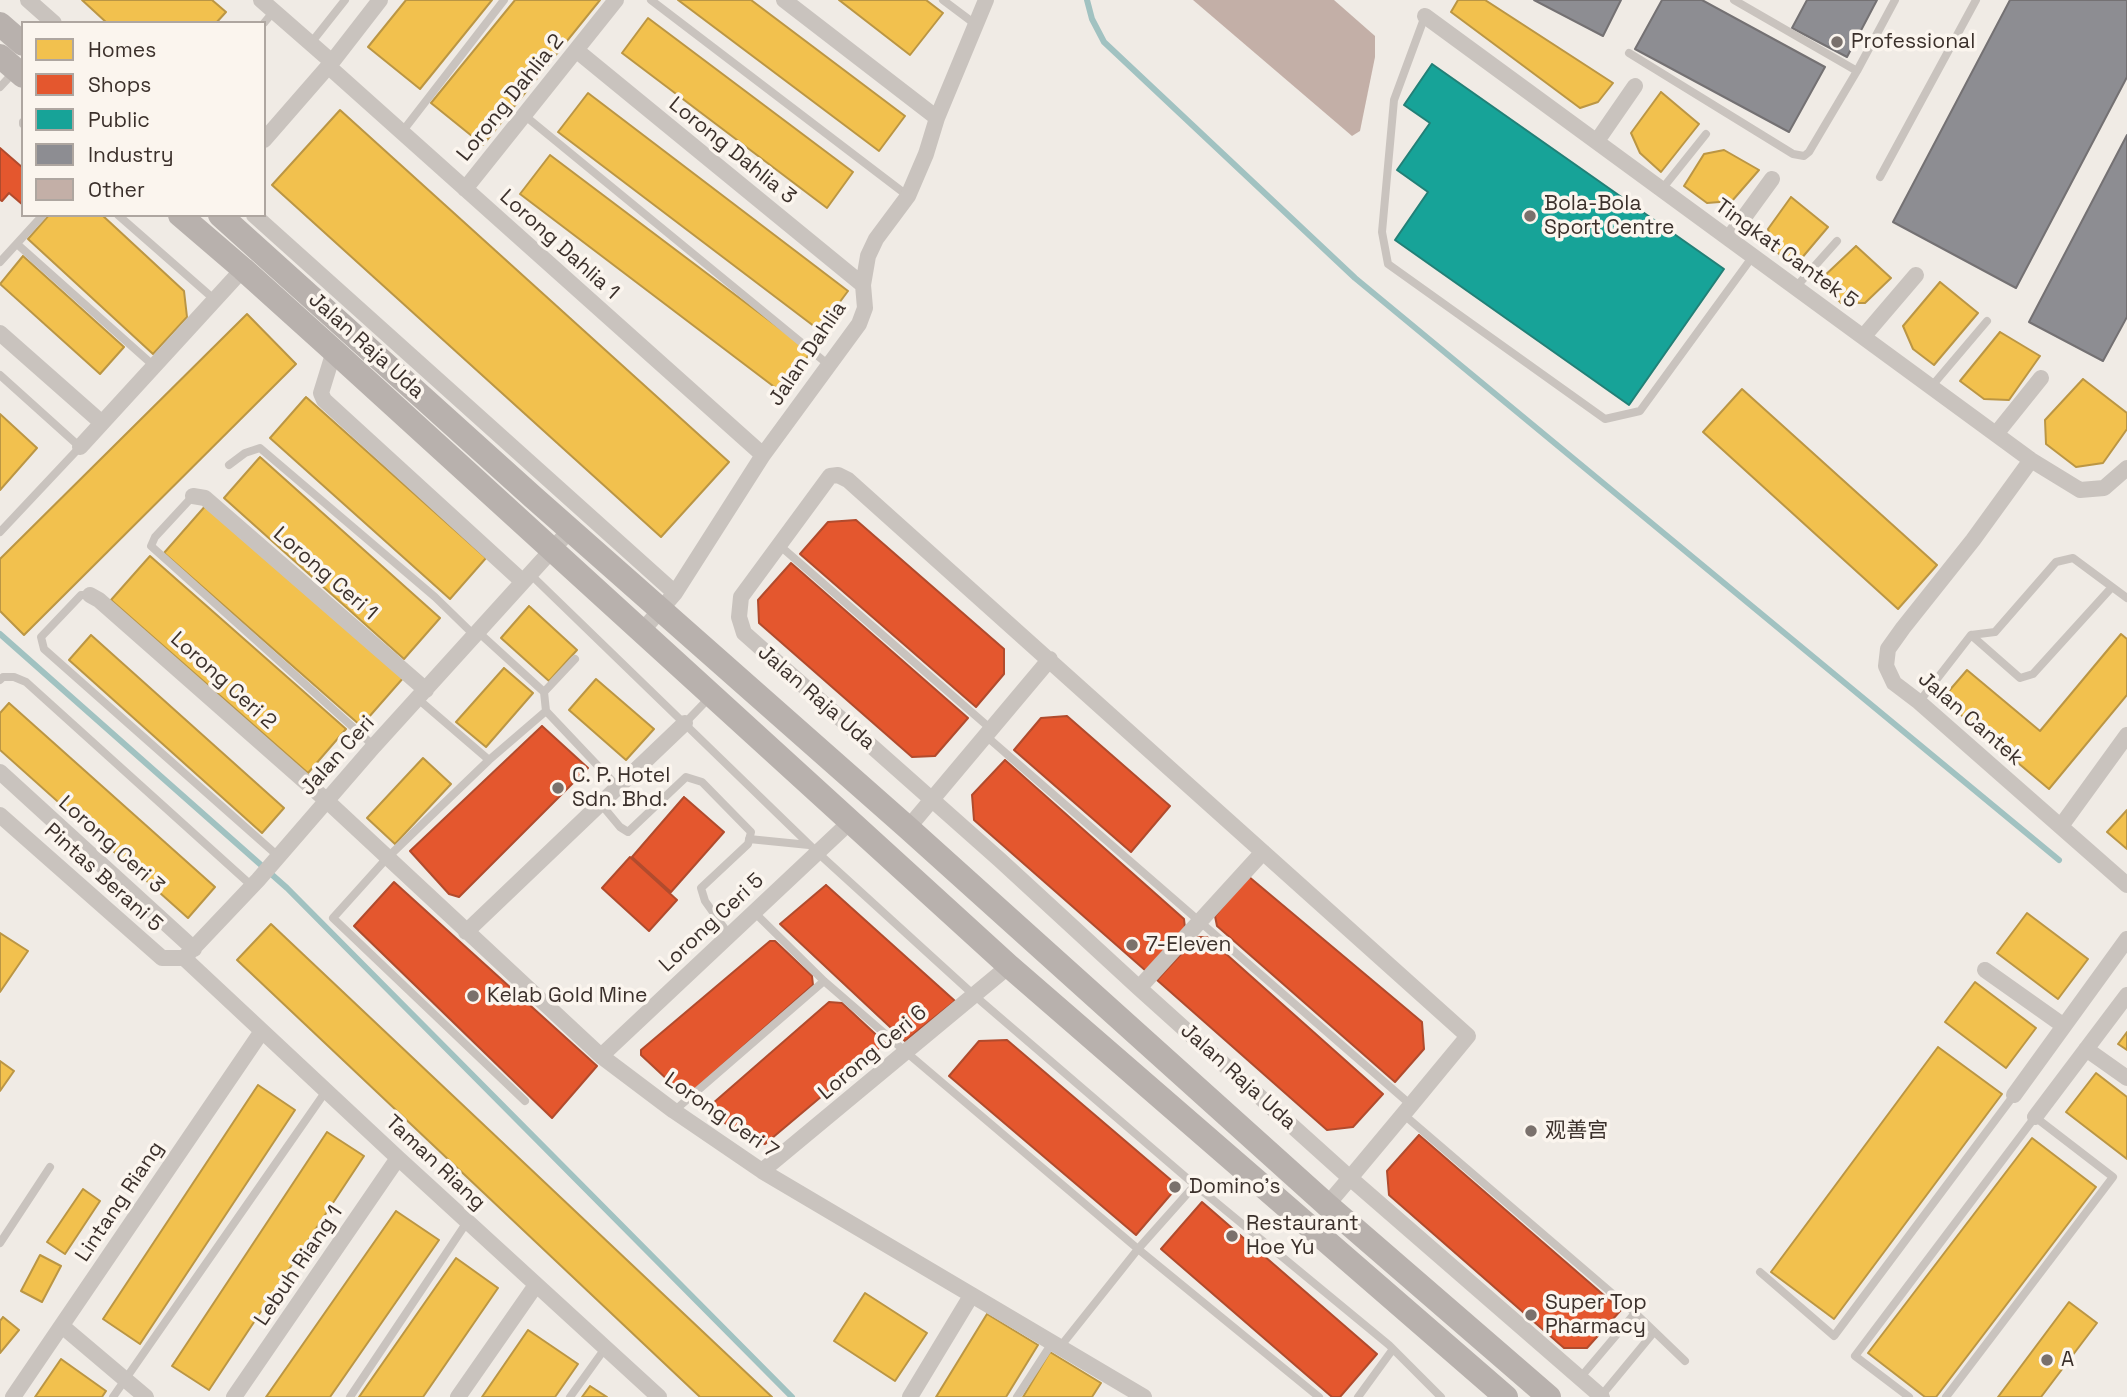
<!DOCTYPE html>
<meta charset="utf-8">
<style>
body{margin:0}
#map{position:relative;width:2127px;height:1397px;overflow:hidden;background:#f0ebe5;font-family:"Space Grotesk",sans-serif}
canvas{display:block}
.legend{position:absolute;left:21px;top:21px;width:245px;height:196px;box-sizing:border-box;background:#fbf5ee;border:2px solid #aea6a0;margin:0;padding:9px 12px;list-style:none;font-size:21px;color:#3b302b}
.legend li{display:flex;align-items:center;gap:14px;height:35px}
.legend b{width:35px;border:2px solid #aea6a0}
</style>
<div id="map">
<canvas width="2127" height="1397"></canvas>
<ul class="legend">
<li><b style="height:19px;background:#f2c14e"></b>Homes</li>
<li><b style="height:19px;background:#e4572e"></b>Shops</li>
<li><b style="height:19px;background:#17a398"></b>Public</li>
<li><b style="height:19px;background:#8d8d92"></b>Industry</li>
<li><b style="height:19px;background:#c3afa7"></b>Other</li>
</ul>
</div>
<script>
const ctx = document.querySelector('canvas').getContext('2d');
ctx.lineJoin = 'round';
function fillPath(path, color) { ctx.fillStyle = color; ctx.fill(path, 'evenodd'); }
const shape = rows => new Path2D(rows.map(r => 'M' + r).join(''));
function stroke(path, color, width, dash) { ctx.strokeStyle = color; ctx.lineWidth = width; ctx.lineCap = dash ? 'butt' : 'round'; ctx.setLineDash(dash || []); ctx.stroke(path); }
function drawText(font, color, halo, rows, align = 'center') {
  ctx.font = font + ' "Space Grotesk","Noto Sans SC",sans-serif'; ctx.lineWidth = 7; ctx.setLineDash([]); ctx.textBaseline = 'middle'; ctx.strokeStyle = halo; ctx.fillStyle = color; for (const [text, x, y, turn = 0] of rows) {
    ctx.save(); ctx.translate(x, y); ctx.rotate((+turn || 0) * Math.PI / 180); ctx.textAlign = isNaN(turn) ? turn : align; if (halo) ctx.strokeText(text, 0, 0); ctx.fillText(text, 0, 0); ctx.restore();
  }
}
const homes = shape([
 [82,0,212,0,226,12,216,23,107,23,82,0],
 [406,0,492,0,420,89,368,47,406,0],
 [515,0,600,0,483,145,431,103,515,0],
 [678,0,751,0,905,116,879,151,678,0],
 [839,0,926,0,943,13,910,55,839,0],
 [1458,0,1485,0,1613,83,1598,102,1580,108,1451,12,1458,0],
 [648,18,853,172,827,208,622,53,648,18],
 [1661,92,1699,124,1661,172,1640,153,1631,133,1661,92],
 [588,93,848,291,819,330,558,132,588,93],
 [340,110,729,462,661,537,272,185,340,110],
 [1724,150,1759,170,1732,201,1707,203,1684,186,1704,154,1724,150],
 [550,155,811,352,781,392,520,194,550,155],
 [1791,197,1828,227,1795,266,1774,250,1768,229,1791,197],
 [49,215,102,215,184,291,187,317,153,354,28,239,49,215],
 [1856,246,1891,278,1865,303,1841,303,1820,280,1856,246],
 [23,256,124,347,100,374,0,284,23,256],
 [1940,282,1978,313,1934,365,1913,349,1903,326,1940,282],
 [247,314,296,364,24,635,0,611,0,559,247,314],
 [2000,332,2040,356,2009,400,1984,399,1960,381,2000,332],
 [2083,379,2127,413,2127,429,2103,463,2076,467,2046,444,2045,420,2083,379],
 [1742,389,1937,565,1898,609,1703,432,1742,389],
 [306,397,486,558,450,599,270,438,306,397],
 [0,414,37,448,0,490,0,414],
 [260,457,440,618,404,659,224,498,260,457],
 [207,504,404,677,361,726,164,553,207,504],
 [150,556,346,729,308,773,111,600,150,556],
 [529,606,577,650,549,681,501,638,529,606],
 [2121,634,2127,639,2127,695,2049,789,1942,699,1967,670,2040,731,2121,634],
 [91,635,284,808,262,833,69,660,91,635],
 [504,668,533,693,486,747,456,722,504,668],
 [596,679,654,729,626,760,569,710,596,679],
 [9,703,215,887,188,918,0,750,0,713,9,703],
 [423,758,451,784,395,844,367,818,423,758],
 [2127,810,2127,849,2107,832,2127,810],
 [2027,913,2088,959,2058,999,1997,953,2027,913],
 [271,924,772,1397,700,1397,237,960,271,924],
 [0,933,28,951,0,992,0,933],
 [1975,982,2036,1028,2006,1068,1945,1022,1975,982],
 [2127,1032,2127,1050,2118,1044,2127,1032],
 [1938,1047,2002,1094,1834,1319,1771,1272,1938,1047],
 [0,1061,14,1071,0,1091,0,1061],
 [2096,1073,2127,1097,2127,1159,2066,1112,2096,1073],
 [258,1085,295,1110,140,1344,103,1319,258,1085],
 [327,1132,364,1156,209,1390,172,1366,327,1132],
 [2032,1138,2096,1187,1936,1397,1925,1397,1868,1353,2032,1138],
 [83,1189,100,1201,65,1254,47,1242,83,1189],
 [396,1211,439,1240,330,1397,266,1397,396,1211],
 [40,1255,61,1266,42,1302,21,1291,40,1255],
 [456,1258,498,1288,423,1397,359,1397,456,1258],
 [865,1293,927,1333,895,1381,834,1341,865,1293],
 [2069,1302,2097,1323,2041,1397,1998,1397,2069,1302],
 [987,1314,1038,1345,1006,1397,936,1397,987,1314],
 [3,1317,19,1330,0,1353,0,1321,3,1317],
 [528,1330,578,1364,555,1397,482,1397,528,1330],
 [1050,1352,1101,1383,1092,1397,1023,1397,1050,1352],
 [61,1359,106,1391,102,1397,35,1397,61,1359],
 [590,1386,607,1397,582,1397,590,1386]
]);
fillPath(homes, '#f2c14e');
stroke(homes, '#bb9644', 2);
const shops = shape([
 [0,148,23,168,23,205,9,193,2,201,0,200,0,148],
 [856,520,1004,649,1004,674,976,707,800,554,828,522,856,520],
 [791,563,968,718,935,756,912,757,759,623,758,600,791,563],
 [1067,716,1170,806,1131,852,1014,750,1041,718,1067,716],
 [542,726,588,768,459,897,449,894,410,851,542,726],
 [1005,760,1184,919,1185,928,1146,971,974,820,972,795,1005,760],
 [684,797,724,832,671,892,632,857,684,797],
 [630,857,677,900,649,931,602,888,630,857],
 [1248,876,1422,1022,1424,1049,1395,1082,1217,926,1215,916,1248,876],
 [394,882,597,1066,552,1118,354,926,394,882],
 [826,885,955,1001,905,1041,780,924,826,885],
 [1197,937,1207,937,1383,1094,1353,1127,1327,1130,1157,980,1197,937],
 [770,941,775,941,812,976,813,985,686,1097,641,1055,641,1050,770,941],
 [829,1002,842,1003,885,1043,765,1144,757,1142,704,1111,829,1002],
 [1007,1040,1178,1186,1136,1235,949,1076,979,1041,1007,1040],
 [1419,1135,1621,1310,1587,1348,1564,1348,1389,1195,1387,1171,1419,1135],
 [1202,1202,1377,1354,1340,1397,1332,1397,1161,1249,1202,1202]
]);
fillPath(shops, '#e4572e');
stroke(shops, '#b14b2d', 2);
const public = shape([
 [1432,64,1724,269,1629,405,1395,240,1428,192,1397,170,1430,123,1404,105,1432,64]
]);
fillPath(public, '#17a398');
stroke(public, '#228077', 2);
const industry = shape([
 [1534,0,1621,0,1603,36,1534,0],
 [1662,0,1702,0,1825,67,1789,132,1635,49,1662,0],
 [1807,0,1877,0,1847,57,1792,28,1807,0],
 [2010,0,2127,0,2127,77,2016,288,1893,222,2010,0],
 [2127,135,2127,317,2103,361,2029,322,2127,135]
]);
fillPath(industry, '#8d8d92');
stroke(industry, '#747173', 2);
stroke(shape([
 [1087,0,1092,19,1104,42,1355,278,2059,860],
 [0,634,287,888,792,1397]
]), '#a1c2c1', 6);
fillPath(shape([
 [1193,0,1334,0,1375,36,1375,57,1360,131,1352,136]
]), '#c3afa7');
stroke(shape([
 [651,0,908,196],
 [943,0,975,24],
 [1734,0,1857,71,1895,0],
 [1425,16,1394,100,1382,232,1388,264,1605,419,1640,411,1753,256],
 [264,23,274,11],
 [311,43,345,0],
 [1629,53,1793,154,1804,156,1809,152,1857,71],
 [0,87,14,72],
 [524,115,830,366],
 [23,122,23,124],
 [402,132,504,0],
 [1880,177,1976,0],
 [1662,189,1706,134],
 [118,215,215,300],
 [17,244,154,366],
 [0,262,43,215],
 [1796,287,1837,241],
 [0,375,80,447,0,532],
 [1931,387,1987,321],
 [229,465,245,453,260,448,435,597,474,635],
 [193,496,155,537,151,546,374,746],
 [779,545,991,729],
 [529,573,818,853,975,996,1195,1185,1389,1345,1441,1397],
 [90,595,81,595,41,637,44,649,278,856],
 [477,631,544,692],
 [1971,635,2020,678,2033,674,2112,587],
 [0,680,3,677,14,677,26,682,252,886],
 [418,699,489,760],
 [1919,702,1971,635,1995,632,2056,562,2073,558,2127,598],
 [546,711,617,786],
 [685,723,710,697],
 [986,736,1411,1105],
 [600,803,620,827,628,832,686,777,702,782,751,832,748,844,701,888,705,901,730,936],
 [749,839,809,845],
 [754,912,824,981,906,1052,1138,1249,1319,1397],
 [525,1101,333,918,387,858,489,760,546,711,544,692,575,659],
 [674,1111,824,981],
 [1403,1114,1635,1313,1685,1361],
 [0,1243,50,1167],
 [1760,1272,1834,1336,2014,1095],
 [1060,1347,1138,1249,1195,1185],
 [1580,1378,1635,1313],
 [1601,1396,1654,1332],
 [113,1397,326,1091],
 [350,1397,467,1222],
 [570,1397,606,1347],
 [1017,1397,1052,1343],
 [1358,1397,1393,1349],
 [1909,1397,1855,1356,2035,1117,2113,1177,1946,1397]
]), '#c9c3be', 8);
stroke(shape([
 [28,0,54,23],
 [261,0,332,62],
 [784,0,937,118],
 [1425,16,2031,460,2080,490,2104,488,2127,468],
 [576,50,863,285],
 [328,66,763,455],
 [264,140,332,62,380,0],
 [1597,141,1635,86],
 [465,189,616,0],
 [254,215,675,593],
 [1729,238,1772,179],
 [0,333,102,423],
 [1863,337,1916,275],
 [334,351,321,393,324,400,522,581],
 [1996,434,2041,378],
 [80,447,243,269],
 [2031,460,1973,540,1903,628,1888,649,1886,666,1894,683,1919,702,2127,885],
 [193,496,205,498,426,690],
 [90,595,99,600,326,800,601,1056,674,1111,762,1171,1144,1397],
 [642,631,675,593,763,455,859,324,865,308,863,285,868,256,876,239,908,196,926,154,937,118,986,0],
 [0,772,194,949],
 [0,815,162,958,184,958],
 [2061,826,2127,735],
 [908,828,1050,659],
 [466,932,685,723],
 [184,958,398,1158,659,1397],
 [184,958,258,880,374,746,570,530],
 [1985,970,2064,1026],
 [1139,988,1263,852],
 [2086,1049,2127,1078],
 [601,1056,851,821],
 [2014,1095,2127,939],
 [2035,1117,2127,995],
 [762,1171,1009,966],
 [1327,1205,1350,1178,1411,1105,1468,1036,848,480,838,475,830,476,741,597,739,617,744,633,1000,860,1139,988,1350,1178,1602,1397],
 [62,1326,146,1397],
 [13,1397,262,1031],
 [234,1397,398,1158],
 [458,1397,536,1285],
 [910,1397,971,1296]
]), '#c9c3be', 16);
stroke(shape([
 [0,24,23,44],
 [0,56,23,76],
 [180,215,243,269,334,351,1009,966,1506,1397],
 [220,215,533,497,908,828,1327,1205,1549,1397]
]), '#b8b1ad', 24);
for (const [x, y, r, color] of [
 [1837,42,7,"#7a716c"],
 [1530,216,7,"#7a716c"],
 [558,788,7,"#7a716c"],
 [1132,945,7,"#7a716c"],
 [473,996,7,"#7a716c"],
 [1531,1131,7,"#7a716c"],
 [1175,1187,7,"#7a716c"],
 [1232,1236,7,"#7a716c"],
 [1531,1315,7,"#7a716c"],
 [2047,1360,7,"#7a716c"]
]) { const dot = new Path2D(); dot.arc(x, y, r, 0, 2 * Math.PI); ctx.fillStyle = color; ctx.fill(dot); stroke(dot, '#fbf5ee', 2.5); }
drawText('21px', '#3b302b', '#fbf5ee', [
 ["Professional",1851,42],
 ["Bola-Bola",1544,204],
 ["Sport Centre",1544,228],
 ["C. P. Hotel",572,776],
 ["Sdn. Bhd.",572,800],
 ["7-Eleven",1146,945],
 ["Kelab Gold Mine",487,996],
 ["观善宫",1545,1131],
 ["Domino's",1189,1187],
 ["Restaurant",1246,1224],
 ["Hoe Yu",1246,1248],
 ["Super Top",1545,1303],
 ["Pharmacy",1545,1327],
 ["A",2061,1360]
], 'left');
drawText('21px', '#3b302b', '#fbf5ee', [
 ["Lorong Dahlia 2",511,98,-51],
 ["Lorong Dahlia 3",732,151,39],
 ["Lorong Dahlia 1",559,245,42],
 ["Tingkat Cantek 5",1786,254,36],
 ["Jalan Raja Uda",366,346,42],
 ["Jalan Dahlia",808,354,-56],
 ["Lorong Ceri 1",325,574,41],
 ["Lorong Ceri 2",223,681,42],
 ["Jalan Raja Uda",816,698,41],
 ["Jalan Cantek",1970,719,41],
 ["Jalan Ceri",338,756,-48],
 ["Lorong Ceri 3",111,845,42],
 ["Pintas Berani 5",103,878,42],
 ["Lorong Ceri 5",712,923,-43],
 ["Lorong Ceri 6",873,1053,-40],
 ["Jalan Raja Uda",1238,1077,42],
 ["Lorong Ceri 7",721,1116,35],
 ["Taman Riang",435,1163,43],
 ["Lintang Riang",120,1202,-56],
 ["Lebuh Riang 1",299,1266,-56]
]);
</script>
